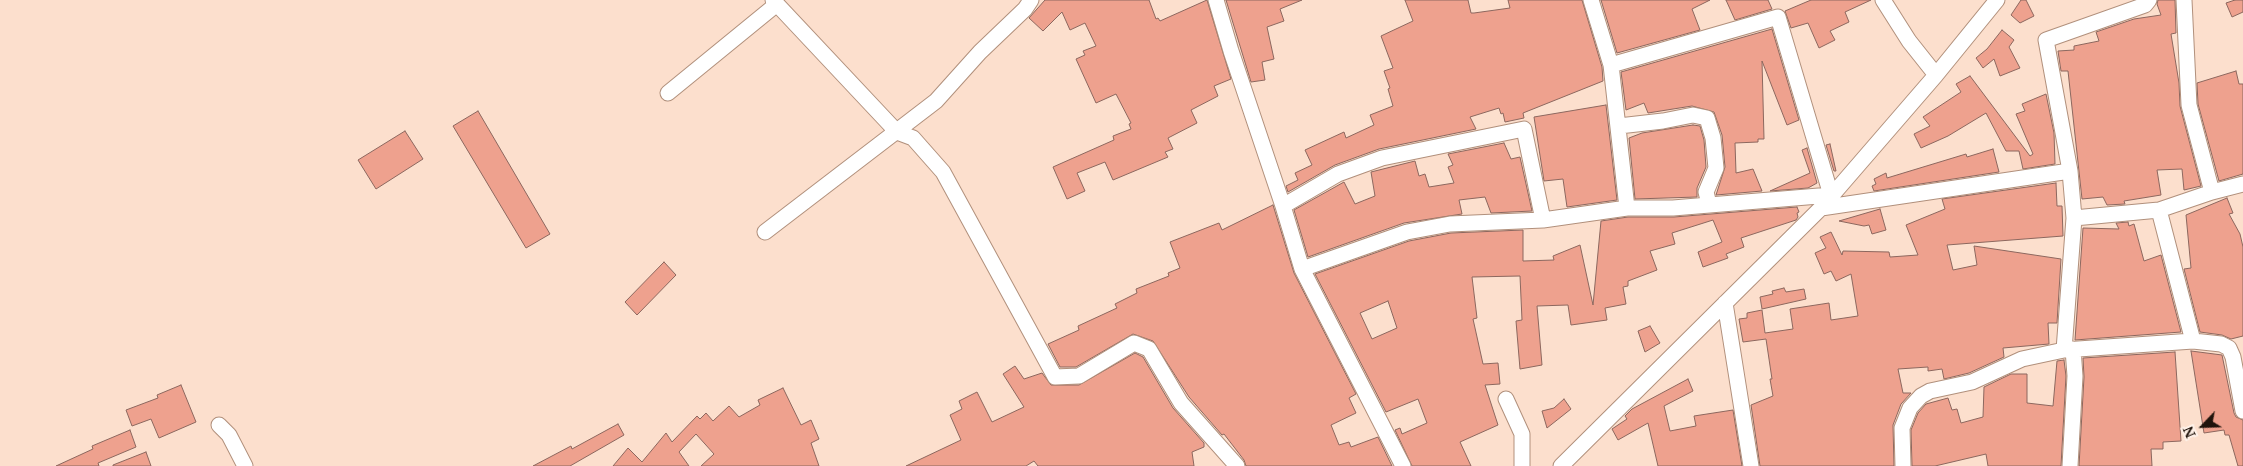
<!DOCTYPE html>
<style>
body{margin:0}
#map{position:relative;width:2243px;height:466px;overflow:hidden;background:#fcdfcd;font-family:"Noto Serif",serif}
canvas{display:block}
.north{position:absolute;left:2178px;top:401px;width:50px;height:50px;-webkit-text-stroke:4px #fef0e7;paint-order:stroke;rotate:246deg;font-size:14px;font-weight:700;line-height:20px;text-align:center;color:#20140c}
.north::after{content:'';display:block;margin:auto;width:18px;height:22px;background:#20140c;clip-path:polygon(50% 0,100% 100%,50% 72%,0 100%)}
</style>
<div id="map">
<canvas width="2243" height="466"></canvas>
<div class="north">N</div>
</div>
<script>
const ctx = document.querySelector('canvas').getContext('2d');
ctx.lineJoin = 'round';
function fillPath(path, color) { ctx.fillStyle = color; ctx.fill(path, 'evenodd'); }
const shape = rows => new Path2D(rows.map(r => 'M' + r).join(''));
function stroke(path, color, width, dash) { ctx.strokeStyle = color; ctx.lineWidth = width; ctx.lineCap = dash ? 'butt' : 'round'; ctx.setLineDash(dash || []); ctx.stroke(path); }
const building = shape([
 [1045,0,1149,0,1156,19,1158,18,1160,21,1207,0,1231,79,1214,86,1218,96,1191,110,1197,123,1168,138,1173,149,1165,152,1168,157,1113,180,1105,162,1077,173,1085,191,1067,199,1053,167,1114,140,1113,136,1131,129,1129,124,1131,123,1116,94,1096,103,1076,59,1085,55,1083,51,1096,46,1085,23,1070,30,1062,12,1043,31,1029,18,1045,0],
 [1226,0,1302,0,1280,9,1284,21,1267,27,1274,59,1262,62,1265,80,1251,82,1226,0],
 [1405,0,1468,0,1471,13,1474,13,1510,8,1508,0,1582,0,1602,67,1603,81,1523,113,1524,118,1505,122,1503,113,1501,114,1499,108,1470,117,1476,129,1379,149,1335,165,1288,192,1286,186,1298,180,1295,173,1312,165,1305,150,1344,132,1346,138,1374,125,1370,115,1393,106,1388,89,1390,88,1384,71,1393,68,1381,36,1413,21,1405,0],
 [1601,0,1710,0,1692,9,1700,30,1617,53,1601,0],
 [1726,0,1768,0,1772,9,1735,20,1726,0],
 [1811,0,1871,0,1845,12,1849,22,1830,31,1835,40,1819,48,1808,23,1791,28,1785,11,1811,0],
 [2021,0,2026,0,2034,16,2020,23,2011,15,2021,0],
 [2158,0,2175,0,2176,33,2171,34,2179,83,2180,106,2201,186,2184,190,2182,169,2157,170,2161,195,2124,201,2125,204,2107,205,2103,197,2082,199,2068,71,2061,71,2058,51,2074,50,2074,46,2099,41,2096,32,2134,19,2161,15,2157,4,2158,0],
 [2235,0,2243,0,2243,12,2232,17,2226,3,2235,0],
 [1772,29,1799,120,1787,125,1762,61,1764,139,1758,139,1758,142,1735,143,1736,173,1753,169,1762,191,1716,195,1725,167,1722,135,1714,112,1692,106,1648,113,1644,103,1626,110,1621,72,1772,29],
 [2002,30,2014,40,2009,47,2020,68,2000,76,1994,59,1983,68,1976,58,1987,49,2002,30],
 [2236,71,2239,84,2243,84,2243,174,2219,181,2198,104,2197,83,2236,71],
 [1970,76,2030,156,2033,154,2016,114,2025,111,2022,104,2046,94,2054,133,2055,164,2023,169,2019,151,2006,151,1986,113,1948,136,1921,148,1914,134,1930,126,1923,117,1961,92,1956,84,1970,76],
 [1606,105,1617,200,1567,207,1563,179,1544,181,1534,117,1606,105],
 [478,111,550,234,526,248,453,126,478,111],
 [1693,125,1700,126,1704,140,1706,167,1697,188,1697,197,1635,199,1629,138,1642,133,1693,125],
 [405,131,423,159,376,189,358,160,405,131],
 [1504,143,1511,159,1520,157,1532,211,1491,213,1485,197,1459,200,1462,214,1404,223,1308,257,1294,210,1344,182,1355,204,1375,196,1371,172,1415,161,1419,176,1425,174,1429,187,1454,183,1448,167,1453,165,1448,154,1504,143],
 [1830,144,1836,171,1834,171,1826,145,1830,144],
 [1807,148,1817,183,1808,188,1770,191,1810,173,1802,150,1807,148],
 [1993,149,1999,172,1874,191,1872,186,1876,184,1874,179,1886,173,1887,178,1966,154,1967,157,1993,149],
 [2056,183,2057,206,2062,206,2063,236,1947,245,1953,270,1977,265,1974,246,2061,259,2057,323,2048,323,2049,344,2003,348,2004,357,1969,373,1944,379,1942,369,1928,371,1928,367,1898,369,1903,393,1911,393,1901,404,1893,425,1894,466,1760,466,1751,405,1773,396,1770,379,1772,379,1766,339,1743,342,1739,319,1747,318,1747,313,1762,310,1765,333,1793,329,1790,309,1829,303,1831,320,1858,316,1851,274,1836,281,1831,271,1824,274,1815,253,1826,248,1820,237,1831,232,1842,255,1843,251,1889,252,1890,257,1918,255,1906,225,1945,209,1942,199,2056,183],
 [2227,198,2233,213,2229,214,2240,234,2243,247,2243,336,2231,339,2222,335,2200,332,2184,269,2191,268,2186,215,2227,198],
 [1273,205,1294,273,1356,394,1349,398,1356,413,1331,425,1339,445,1349,442,1351,447,1378,437,1392,466,1246,466,1244,460,1224,434,1222,435,1189,397,1153,341,1133,334,1076,367,1060,367,1048,344,1079,330,1078,326,1117,308,1115,304,1137,293,1136,289,1169,276,1168,273,1180,268,1170,242,1219,223,1222,230,1273,205],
 [1797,207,1799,212,1797,213,1798,217,1796,220,1741,238,1744,247,1726,254,1728,258,1703,267,1698,252,1722,242,1713,220,1672,233,1675,244,1650,251,1657,270,1628,281,1628,286,1623,287,1626,304,1605,308,1607,320,1571,325,1568,305,1537,306,1542,365,1520,369,1516,321,1522,320,1520,276,1472,277,1477,318,1473,319,1483,364,1498,363,1500,384,1485,385,1498,425,1460,442,1471,466,1412,466,1395,430,1400,428,1402,434,1427,423,1418,399,1386,412,1315,274,1409,241,1451,233,1523,230,1523,261,1554,260,1553,256,1580,245,1593,305,1601,221,1628,217,1674,217,1797,207],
 [1388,301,1397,328,1372,339,1360,313,1388,301],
 [1880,209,1886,230,1872,234,1869,225,1864,226,1839,221,1880,209],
 [2128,222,2129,226,2134,224,2144,261,2161,255,2181,332,2075,340,2083,228,2119,229,2116,223,2128,222],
 [664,262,676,275,637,315,625,302,664,262],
 [1784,288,1786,292,1804,289,1806,299,1762,309,1760,297,1773,294,1772,291,1784,288],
 [1650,326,1660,343,1645,352,1638,331,1650,326],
 [2191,351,2222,355,2234,413,2236,417,2243,420,2243,466,2238,466,2229,435,2225,435,2224,430,2204,433,2191,351],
 [2175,352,2181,441,2163,442,2163,449,2151,449,2152,466,2079,466,2084,377,2083,358,2175,352],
 [1135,353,1143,357,1173,408,1204,443,1204,447,1192,452,1194,466,1038,466,1034,461,1026,466,906,466,961,440,950,415,962,409,959,401,977,392,992,422,1024,407,1003,374,1015,366,1024,379,1042,373,1051,385,1079,385,1135,353],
 [2064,360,2066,376,2061,466,1988,466,1986,454,1935,466,1912,466,1911,430,1918,413,1926,404,1948,398,1952,410,1957,409,1961,423,1983,417,1984,387,2011,374,2027,374,2027,403,2053,406,2057,361,2064,360],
 [1688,379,1693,391,1664,406,1670,431,1696,426,1694,416,1733,410,1742,466,1658,466,1648,423,1618,440,1612,429,1627,419,1625,416,1632,409,1688,379],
 [181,385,196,422,159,438,151,419,132,426,126,410,158,398,157,395,181,385],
 [783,388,801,425,811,420,819,439,811,443,819,466,701,466,714,454,696,434,679,452,689,466,613,466,628,448,642,462,666,433,672,442,697,416,700,419,706,413,713,421,729,406,739,417,760,405,758,400,783,388],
 [1564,399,1571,409,1547,428,1542,411,1554,408,1564,399],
 [618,424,624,435,570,466,533,466,571,446,572,449,618,424],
 [130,430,136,447,98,463,99,466,56,466,93,449,92,446,130,430],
 [146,452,151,466,113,466,113,465,146,452]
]);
fillPath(building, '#eea18e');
stroke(building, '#8c675e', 1);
const minor = shape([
 [773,0,897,132,913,138,943,172,1055,377,1079,376,1134,343,1149,349,1181,403,1237,466],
 [1216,0,1231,51,1283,206,1302,269,1403,466],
 [1591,0,1611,65,1627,208],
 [1883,0,1909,41,1936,75],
 [668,93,777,4],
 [1619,126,1663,121,1693,115,1707,118,1713,138,1716,168,1706,192,1709,204],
 [2212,192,2243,184],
 [1283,206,1338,174,1382,158,1524,129,1543,220],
 [1821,208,2070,171],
 [2159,210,2193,341],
 [2074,218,2070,171,2046,40,2145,5,2149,0],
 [765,232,936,101,980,52,1025,9,1031,0],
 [1302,269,1407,232,1450,224,1543,220,1627,208,1673,208,1831,195,1778,17,1611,65],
 [1725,303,1751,466],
 [2064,350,2074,218,2159,210,2212,192,2189,105,2184,0],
 [1506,399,1522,434,1522,466],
 [219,425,229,435,245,466],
 [1561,466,1821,208,1936,75,1997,0],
 [1903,466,1902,428,1910,408,1921,396,1930,391,1972,382,2022,359,2064,350,2193,341,2221,344,2229,348,2233,357,2243,411],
 [2070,466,2075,376,2073,349]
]);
stroke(minor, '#b1907c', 17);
stroke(minor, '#fff', 15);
</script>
